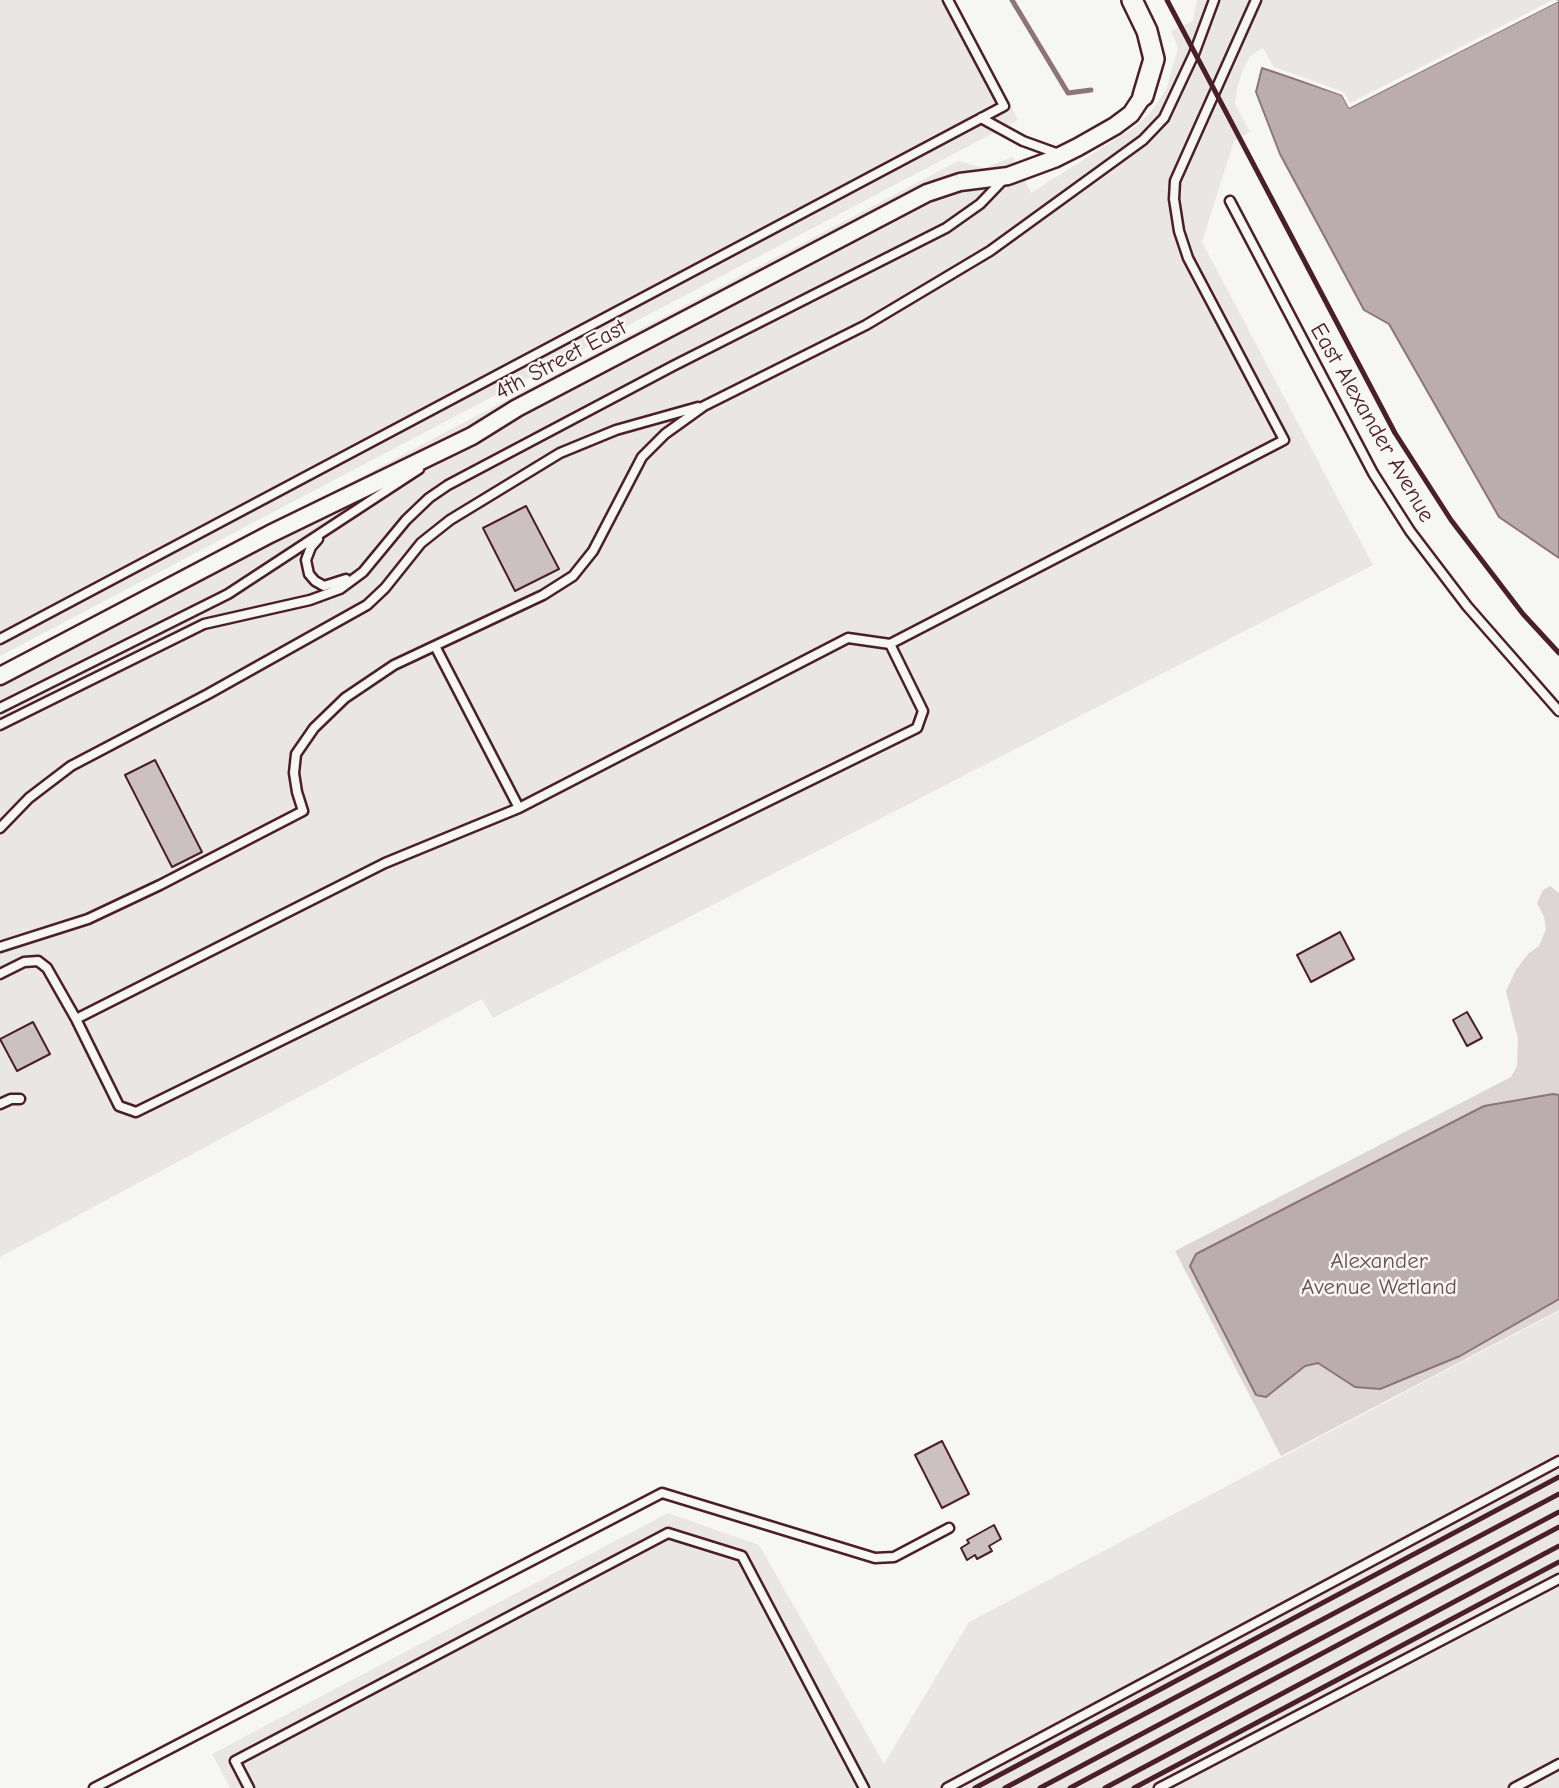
<!DOCTYPE html>
<style>
body{margin:0}
canvas{display:block;background:#f6f6f2}
</style>
<canvas width="1559" height="1788"></canvas>
<script>
const ctx = document.querySelector('canvas').getContext('2d');
ctx.lineJoin = 'round';
function fillPath(path, color) { ctx.fillStyle = color; ctx.fill(path, 'evenodd'); }
const shape = rows => new Path2D(rows.map(r => 'M' + r).join(''));
function stroke(path, color, width, dash) { ctx.strokeStyle = color; ctx.lineWidth = width; ctx.lineCap = dash ? 'butt' : 'round'; ctx.setLineDash(dash || []); ctx.stroke(path); }
function drawText(font, color, halo, rows, align = 'center') {
  ctx.font = font + ' "Comic Neue",sans-serif'; ctx.lineWidth = 5; ctx.setLineDash([]); ctx.textBaseline = 'middle'; ctx.strokeStyle = halo; ctx.fillStyle = color; for (const [text, x, y, turn = 0] of rows) {
    ctx.save(); ctx.translate(x, y); ctx.rotate((+turn || 0) * Math.PI / 180); ctx.textAlign = isNaN(turn) ? turn : align; if (halo) ctx.strokeText(text, 0, 0); ctx.fillText(text, 0, 0); ctx.restore();
  }
}
fillPath(shape([
 [0,0,955,0,1018,120,0,656],
 [1197,0,1559,0,1349,108,1342,95,1276,71,1263,48,1250,56,1243,70,1237,88,1235,104,1250,132,1234,141,1202,242,1373,565,493,1018,482,999,0,1257,0,668,958,161,984,168,1013,157,1031,193,1135,127,1149,114,1166,90,1178,48,1171,31,1193,21],
 [1559,1311,1559,1788,230,1788,212,1754,668,1513,759,1545,884,1764,969,1622]
]), '#e9e6e3');
fillPath(shape([
 [1550,886,1559,893,1559,1310,1281,1456,1175,1251,1511,1077,1517,1066,1518,1039,1506,991,1516,970,1528,954,1539,946,1546,929,1544,917,1537,903,1543,890]
]), '#ddd6d5');
const water = shape([
 [1559,1,1559,558,1499,517,1389,324,1364,310,1280,154,1256,92,1262,68,1342,95,1349,108,1559,1],
 [1553,1094,1559,1095,1559,1299,1460,1356,1380,1389,1355,1387,1318,1363,1305,1366,1266,1397,1256,1395,1190,1266,1196,1254,1484,1106,1553,1094]
]);
fillPath(water, '#bbadae');
stroke(water, '#8e747a', 2);
fillPath(shape([
 [1553,0,1559,1,1349,108,1342,95,1276,71,1274,67,1344,92,1350,103]
]), '#f6f6f2');
stroke(shape([
 [1012,0,1068,93,1091,90]
]), '#8e747a', 5);
const building = shape([
 [526,506,559,569,515,591,483,528,526,506],
 [155,760,202,852,172,867,125,775,155,760],
 [1340,932,1354,959,1311,982,1297,955,1340,932],
 [1467,1012,1482,1038,1467,1046,1453,1020,1467,1012],
 [33,1022,50,1054,17,1071,0,1039,33,1022],
 [942,1441,969,1494,942,1508,915,1455,942,1441],
 [994,1525,1001,1539,989,1546,992,1551,977,1559,975,1555,967,1560,961,1548,969,1543,967,1540,994,1525]
]);
fillPath(building, '#ccc1c0');
stroke(building, '#4a1f2b', 2);
const service = shape([
 [981,118,1023,141,1059,154],
 [1230,201,1373,473,1410,531,1467,606,1559,711],
 [318,539,311,547,306,560,309,574,315,581,324,586,346,579],
 [0,639,1004,106,948,0],
 [435,646,519,808],
 [0,708,228,594,419,469],
 [0,725,204,624,310,600,340,589,363,572,406,520,429,498,448,485,673,366,946,228,980,204,1004,179],
 [0,828,29,798,71,766,208,694,367,605,385,588,421,543,450,520,560,453,616,430,698,407],
 [0,947,88,919,160,885,303,811,297,792,294,773,296,754,314,728,345,698,394,665,543,595,573,576,593,551,642,457,665,434,704,406,866,325,990,251,1143,140,1164,118,1194,54,1214,0],
 [0,974,24,962,38,961,47,968,76,1019,119,1106,136,1112,917,728,923,711,890,644],
 [76,1019,385,863,519,808,848,638,890,644,1284,440,1188,258,1179,231,1174,199,1175,181,1256,0],
 [0,1104,11,1099,20,1099],
 [94,1788,662,1493,875,1558,894,1557,949,1528],
 [249,1788,235,1761,668,1533,742,1556,864,1788],
 [947,1788,1559,1461],
 [1159,1788,1559,1579],
 [1514,1788,1559,1764]
]);
const minor = shape([
 [0,676,270,534,472,436,517,408,927,193,960,182,1008,176,1054,159,1078,147,1115,126,1131,114,1143,96]
]);
const tertiary = shape([
 [1132,0,1147,31,1154,59,1143,96]
]);
stroke(service, '#4a1f2b', 13);
stroke(minor, '#4a1f2b', 21);
stroke(tertiary, '#4a1f2b', 24);
stroke(service, '#f6f6f2', 8);
stroke(minor, '#f6f6f2', 16);
stroke(tertiary, '#f6f6f2', 19);
stroke(shape([
 [1167,0,1395,433,1451,520,1523,614,1559,653],
 [975,1788,1559,1477],
 [1005,1788,1559,1494],
 [1040,1788,1559,1512],
 [1070,1788,1559,1527],
 [1105,1788,1559,1546],
 [1134,1788,1559,1562]
]), '#4a1f2b', 5);
drawText('23px', '#4a1f2b', '#f6f6f2', [
 ["4th Street East",561,360,-28],
 ["East Alexander Avenue",1372,423,60]
]);
drawText('23px', '#6f4d56', '#f6f6f2', [
 ["Alexander",1379,1261],
 ["Avenue Wetland",1379,1287]
]);
</script>
